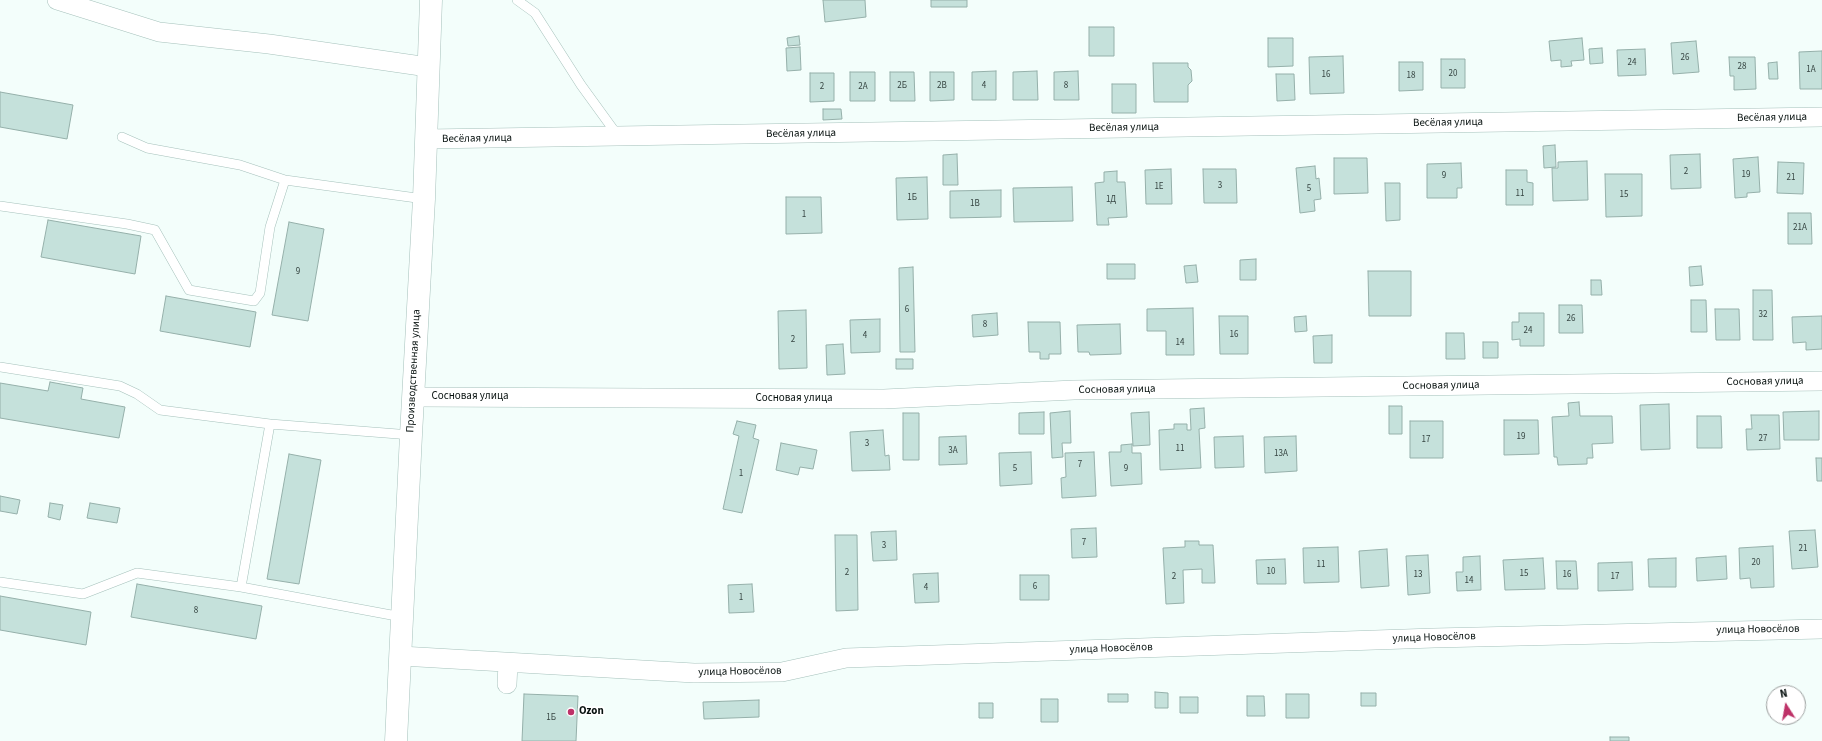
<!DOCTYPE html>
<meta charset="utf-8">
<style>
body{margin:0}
#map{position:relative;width:1822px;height:741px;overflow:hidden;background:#f3fefb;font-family:"Source Sans 3",sans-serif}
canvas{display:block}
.north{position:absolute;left:1766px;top:685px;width:40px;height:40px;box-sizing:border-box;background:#fff;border:1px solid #9ca09f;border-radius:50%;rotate:349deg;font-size:11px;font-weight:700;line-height:16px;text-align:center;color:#07110f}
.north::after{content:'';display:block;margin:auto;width:14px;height:18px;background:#be3268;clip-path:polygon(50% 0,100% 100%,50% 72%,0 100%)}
</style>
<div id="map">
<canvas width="1822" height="741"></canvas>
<div class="north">N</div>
</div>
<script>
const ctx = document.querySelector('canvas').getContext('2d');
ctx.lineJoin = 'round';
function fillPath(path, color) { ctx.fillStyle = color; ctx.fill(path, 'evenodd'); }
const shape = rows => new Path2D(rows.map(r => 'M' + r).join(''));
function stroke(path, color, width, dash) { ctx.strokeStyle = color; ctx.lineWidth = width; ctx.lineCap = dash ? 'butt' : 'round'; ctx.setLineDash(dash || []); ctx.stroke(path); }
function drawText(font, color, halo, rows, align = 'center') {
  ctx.font = font + ' "Source Sans 3",sans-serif'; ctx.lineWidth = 3.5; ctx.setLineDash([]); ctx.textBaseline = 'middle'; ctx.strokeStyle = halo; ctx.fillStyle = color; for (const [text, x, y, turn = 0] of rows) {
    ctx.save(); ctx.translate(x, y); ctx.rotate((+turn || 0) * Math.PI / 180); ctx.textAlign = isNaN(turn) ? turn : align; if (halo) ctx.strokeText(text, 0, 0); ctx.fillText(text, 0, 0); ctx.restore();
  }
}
const building = shape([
 [823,0,865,0,866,17,825,22,823,0],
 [931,0,967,0,967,7,931,7,931,0],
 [1089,27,1114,27,1114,56,1089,56,1089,27],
 [799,36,800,45,788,46,787,38,799,36],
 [1268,38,1293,38,1293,66,1268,67,1268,38],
 [1582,38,1584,60,1571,61,1572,66,1561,67,1561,60,1551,61,1549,41,1582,38],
 [1696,41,1699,72,1673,74,1671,43,1696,41],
 [800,47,801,70,787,71,786,48,800,47],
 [1602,48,1603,63,1590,64,1589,49,1602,48],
 [1645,49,1646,75,1618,76,1617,50,1645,49],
 [1822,51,1822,89,1800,89,1799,52,1822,51],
 [1343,56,1344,93,1310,94,1309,57,1343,56],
 [1729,57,1755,57,1756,89,1734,90,1734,76,1730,76,1729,57],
 [1441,59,1465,59,1465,88,1441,88,1441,59],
 [1399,62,1423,62,1423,90,1399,91,1399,62],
 [1777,62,1778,79,1769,79,1768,63,1777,62],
 [1153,63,1188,63,1188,67,1191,70,1192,81,1188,85,1188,102,1154,102,1153,63],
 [996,71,996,100,972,100,972,72,996,71],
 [1037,71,1038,100,1013,100,1013,72,1037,71],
 [1078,71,1079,100,1054,100,1054,72,1078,71],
 [850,72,875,72,875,101,850,101,850,72],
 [890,72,914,72,915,101,890,101,890,72],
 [930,72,954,72,954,100,930,101,930,72],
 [810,73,834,73,834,101,810,102,810,73],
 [1276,74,1294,74,1295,100,1277,101,1276,74],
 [1112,84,1136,84,1136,113,1112,113,1112,84],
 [0,92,73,105,67,139,0,127,0,92],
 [823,109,841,109,842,119,823,120,823,109],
 [1555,145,1556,167,1544,168,1543,146,1555,145],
 [957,154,958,185,943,185,943,155,957,154],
 [1700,154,1701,188,1671,189,1670,155,1700,154],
 [1758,157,1760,192,1747,193,1747,197,1735,198,1733,159,1758,157],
 [1334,158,1367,158,1368,193,1334,194,1334,158],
 [1587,161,1588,200,1553,201,1552,168,1558,168,1558,162,1587,161],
 [1778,162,1804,163,1803,194,1777,193,1778,162],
 [1461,163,1462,188,1457,188,1457,198,1427,198,1427,164,1461,163],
 [1315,166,1316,179,1319,178,1321,199,1314,200,1315,211,1300,213,1296,168,1315,166],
 [1171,169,1172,204,1146,204,1145,170,1171,169],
 [1203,169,1236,169,1237,203,1204,203,1203,169],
 [1506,170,1527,170,1527,182,1533,183,1533,205,1506,205,1506,170],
 [1117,171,1117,182,1125,182,1127,217,1108,218,1109,225,1097,225,1095,183,1104,182,1104,172,1117,171],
 [1605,174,1642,174,1642,216,1606,217,1605,174],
 [927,177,928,219,897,220,896,178,927,177],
 [1385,183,1400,183,1400,220,1386,221,1385,183],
 [1072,187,1073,221,1014,222,1013,188,1072,187],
 [1001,190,1001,217,950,218,950,191,1001,190],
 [786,197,821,197,822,233,786,234,786,197],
 [1788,213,1811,213,1812,244,1788,244,1788,213],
 [48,220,141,236,135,274,41,257,48,220],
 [289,222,324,229,308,321,272,315,289,222],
 [1256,259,1256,280,1240,280,1240,260,1256,259],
 [1107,264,1135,264,1135,279,1107,279,1107,264],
 [1196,265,1198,282,1186,283,1184,266,1196,265],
 [1701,266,1703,285,1690,286,1689,267,1701,266],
 [913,267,915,352,900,352,899,268,913,267],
 [1368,271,1411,271,1411,316,1369,316,1368,271],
 [1591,280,1601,280,1602,295,1591,295,1591,280],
 [1753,290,1772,290,1773,340,1753,340,1753,290],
 [166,296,256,312,250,347,160,331,166,296],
 [1691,300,1706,300,1707,332,1691,332,1691,300],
 [1559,305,1582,305,1583,333,1559,333,1559,305],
 [1193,308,1194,355,1166,355,1166,331,1147,331,1147,309,1193,308],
 [1715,309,1739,309,1740,340,1716,340,1715,309],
 [806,310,807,368,779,369,778,311,806,310],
 [997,313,998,335,973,337,972,315,997,313],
 [1519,313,1544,313,1544,346,1520,346,1520,339,1512,340,1512,322,1519,322,1519,313],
 [1219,316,1248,316,1248,354,1220,354,1219,316],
 [1306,316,1307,331,1295,332,1294,317,1306,316],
 [1822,316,1822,349,1806,350,1806,342,1793,343,1792,317,1822,316],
 [880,319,880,352,851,353,850,320,880,319],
 [1028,322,1060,322,1061,354,1049,354,1049,359,1040,359,1040,352,1029,352,1028,322],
 [1120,324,1121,354,1090,355,1089,352,1078,352,1077,325,1120,324],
 [1446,333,1464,333,1465,359,1446,359,1446,333],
 [1332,335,1332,363,1314,363,1313,336,1332,335],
 [1483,342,1498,342,1498,358,1483,358,1483,342],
 [843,344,845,374,827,375,826,345,843,344],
 [896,359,913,359,913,369,896,369,896,359],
 [50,382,83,388,81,399,125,407,119,438,0,418,0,383,48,391,50,382],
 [1579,402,1580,416,1612,416,1613,443,1592,444,1593,458,1587,458,1587,464,1558,465,1557,457,1554,457,1552,417,1569,416,1568,403,1579,402],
 [1669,404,1670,449,1641,450,1640,405,1669,404],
 [1389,406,1402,406,1402,434,1389,434,1389,406],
 [1204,408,1205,428,1199,429,1201,468,1160,470,1159,430,1174,429,1174,424,1187,424,1187,430,1191,430,1190,409,1204,408],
 [1070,411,1071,443,1062,443,1063,457,1052,458,1050,413,1070,411],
 [1819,411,1819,440,1784,440,1783,412,1819,411],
 [1044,412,1044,434,1019,434,1019,413,1044,412],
 [1149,412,1150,445,1133,446,1131,413,1149,412],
 [903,413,919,413,919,460,903,460,903,413],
 [1751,415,1779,415,1780,449,1747,450,1746,429,1752,429,1751,415],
 [1697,416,1721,416,1722,448,1697,448,1697,416],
 [1504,420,1538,420,1539,454,1504,455,1504,420],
 [737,421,756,425,753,438,759,440,742,513,723,509,739,436,733,434,737,421],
 [1410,421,1443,421,1443,458,1410,458,1410,421],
 [883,430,885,456,889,455,890,470,852,471,850,432,883,430],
 [966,436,967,464,939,465,939,437,966,436],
 [1243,436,1244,467,1215,468,1214,437,1243,436],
 [1296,436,1297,471,1265,473,1264,437,1296,436],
 [781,443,817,450,813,469,800,467,798,475,776,470,781,443],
 [1132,444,1132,453,1141,453,1142,484,1111,486,1109,452,1121,452,1121,445,1132,444],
 [1031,452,1032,484,1000,486,999,453,1031,452],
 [1094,452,1096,496,1062,498,1061,478,1066,477,1065,453,1094,452],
 [289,454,321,460,299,584,267,579,289,454],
 [1816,458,1822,458,1822,481,1817,481,1816,458],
 [0,496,20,500,17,514,0,511,0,496],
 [50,503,63,505,60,520,48,517,50,503],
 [90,503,120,508,117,523,87,518,90,503],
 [1096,528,1097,557,1072,558,1071,529,1096,528],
 [1815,530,1818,567,1792,569,1789,531,1815,530],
 [896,531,897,560,873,561,871,532,896,531],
 [835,535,857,535,858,610,836,611,835,535],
 [1185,541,1199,541,1199,545,1213,545,1215,583,1202,583,1202,569,1183,570,1184,603,1166,604,1163,548,1185,547,1185,541],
 [1773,546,1774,587,1751,588,1750,578,1740,579,1739,548,1773,546],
 [1338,547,1339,582,1304,583,1303,548,1338,547],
 [1387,549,1389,586,1361,588,1359,551,1387,549],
 [1428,555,1430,593,1408,595,1406,556,1428,555],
 [1480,556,1481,590,1457,591,1456,572,1463,572,1463,557,1480,556],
 [1726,556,1727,579,1697,581,1696,558,1726,556],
 [1543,558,1545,589,1505,590,1503,560,1543,558],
 [1676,558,1676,587,1649,587,1648,559,1676,558],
 [1285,559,1286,584,1257,584,1256,560,1285,559],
 [1556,561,1576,561,1578,589,1557,589,1556,561],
 [1632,562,1633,590,1598,591,1598,563,1632,562],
 [938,573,939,602,915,603,913,574,938,573],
 [1020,575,1049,575,1049,600,1020,600,1020,575],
 [137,584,262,606,256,639,131,617,137,584],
 [752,584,754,612,729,613,728,585,752,584],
 [0,596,91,612,86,645,0,630,0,596],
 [1155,692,1168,693,1168,708,1155,708,1155,692],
 [1361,693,1376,693,1376,706,1361,706,1361,693],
 [524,694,578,696,576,741,522,741,524,694],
 [1108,694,1128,694,1128,702,1108,702,1108,694],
 [1286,694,1309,694,1309,718,1286,718,1286,694],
 [1247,696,1264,696,1265,716,1247,716,1247,696],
 [1180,697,1198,697,1198,713,1180,713,1180,697],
 [1041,699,1058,699,1058,722,1041,722,1041,699],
 [759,700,759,717,704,719,703,702,759,700],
 [979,703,993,703,993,718,979,718,979,703],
 [1610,737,1629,737,1629,741,1610,741,1610,737]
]);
fillPath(building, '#c5e1db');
stroke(building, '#95b0aa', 1);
const service = shape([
 [517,0,535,13,581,85,618,136],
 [122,137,147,148,240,165,285,180],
 [0,206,127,224,155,230,189,290,254,301,260,293,270,227,285,180,424,199],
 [0,367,120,386,137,394,160,410,270,424,411,435],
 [0,582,83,594,137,573,241,587,402,617],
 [241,587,270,424]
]);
const minor = shape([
 [57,0,159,32,269,44,428,67],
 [427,139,1822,117],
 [413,397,884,399,1074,390,1822,381],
 [401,656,694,673,782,672,846,658,1434,638,1822,629],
 [507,684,508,663]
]);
const tertiary = shape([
 [396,741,411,435,424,199,431,0]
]);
stroke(service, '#a5c1bb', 10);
stroke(minor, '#a5c1bb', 20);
stroke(tertiary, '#a5c1bb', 23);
stroke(service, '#fff', 9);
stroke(minor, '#fff', 19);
stroke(tertiary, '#fff', 22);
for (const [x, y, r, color] of [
 [571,712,4,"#be3268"]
]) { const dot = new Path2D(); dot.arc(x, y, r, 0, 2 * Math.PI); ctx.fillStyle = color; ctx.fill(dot); stroke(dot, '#fff', 1.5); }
drawText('9px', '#364542', null, [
 ["26",1685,58],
 ["24",1632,63],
 ["28",1742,67],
 ["1А",1811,70],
 ["20",1453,74],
 ["16",1326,75],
 ["18",1411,76],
 ["2Б",902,86],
 ["2В",942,86],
 ["4",984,86],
 ["8",1066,86],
 ["2",822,87],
 ["2А",863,87],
 ["2",1686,172],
 ["19",1746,175],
 ["9",1444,176],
 ["21",1791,178],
 ["3",1220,186],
 ["1Е",1159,187],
 ["5",1309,189],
 ["11",1520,194],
 ["15",1624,195],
 ["1Б",912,198],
 ["1Д",1111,200],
 ["1В",975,204],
 ["1",804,215],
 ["21А",1800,228],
 ["9",298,272],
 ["6",907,310],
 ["32",1763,315],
 ["26",1571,319],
 ["8",985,325],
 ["24",1528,331],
 ["16",1234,335],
 ["4",865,336],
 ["2",793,340],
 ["14",1180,343],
 ["19",1521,437],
 ["27",1763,439],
 ["17",1426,440],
 ["3",867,444],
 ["11",1180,449],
 ["3А",953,451],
 ["13А",1281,454],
 ["7",1080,465],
 ["5",1015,469],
 ["9",1126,469],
 ["1",741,474],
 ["7",1084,543],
 ["3",884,546],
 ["21",1803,549],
 ["20",1756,563],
 ["11",1321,565],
 ["10",1271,572],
 ["2",847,573],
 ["15",1524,574],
 ["13",1418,575],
 ["16",1567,575],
 ["2",1174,577],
 ["17",1615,577],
 ["14",1469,581],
 ["6",1035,587],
 ["4",926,588],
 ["1",741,598],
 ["8",196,611],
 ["1Б",551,718]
]);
drawText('11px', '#07110f', '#fff', [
 ["Весёлая улица",1772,118,-1],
 ["Весёлая улица",1448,123,-1],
 ["Весёлая улица",1124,128,-1],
 ["Весёлая улица",801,134,-1],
 ["Весёлая улица",477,139,-1],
 ["Производственная улица",414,371,-87],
 ["Сосновая улица",1765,382,-1],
 ["Сосновая улица",1441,386,-1],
 ["Сосновая улица",1117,390,-1],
 ["Сосновая улица",470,397],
 ["Сосновая улица",794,399],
 ["улица Новосёлов",1758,630,-1],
 ["улица Новосёлов",1434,638,-2],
 ["улица Новосёлов",1111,649,-2],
 ["улица Новосёлов",740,672,-1]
]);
drawText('bold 11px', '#07110f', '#fff', [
 ["Ozon",579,712]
], 'left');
</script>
